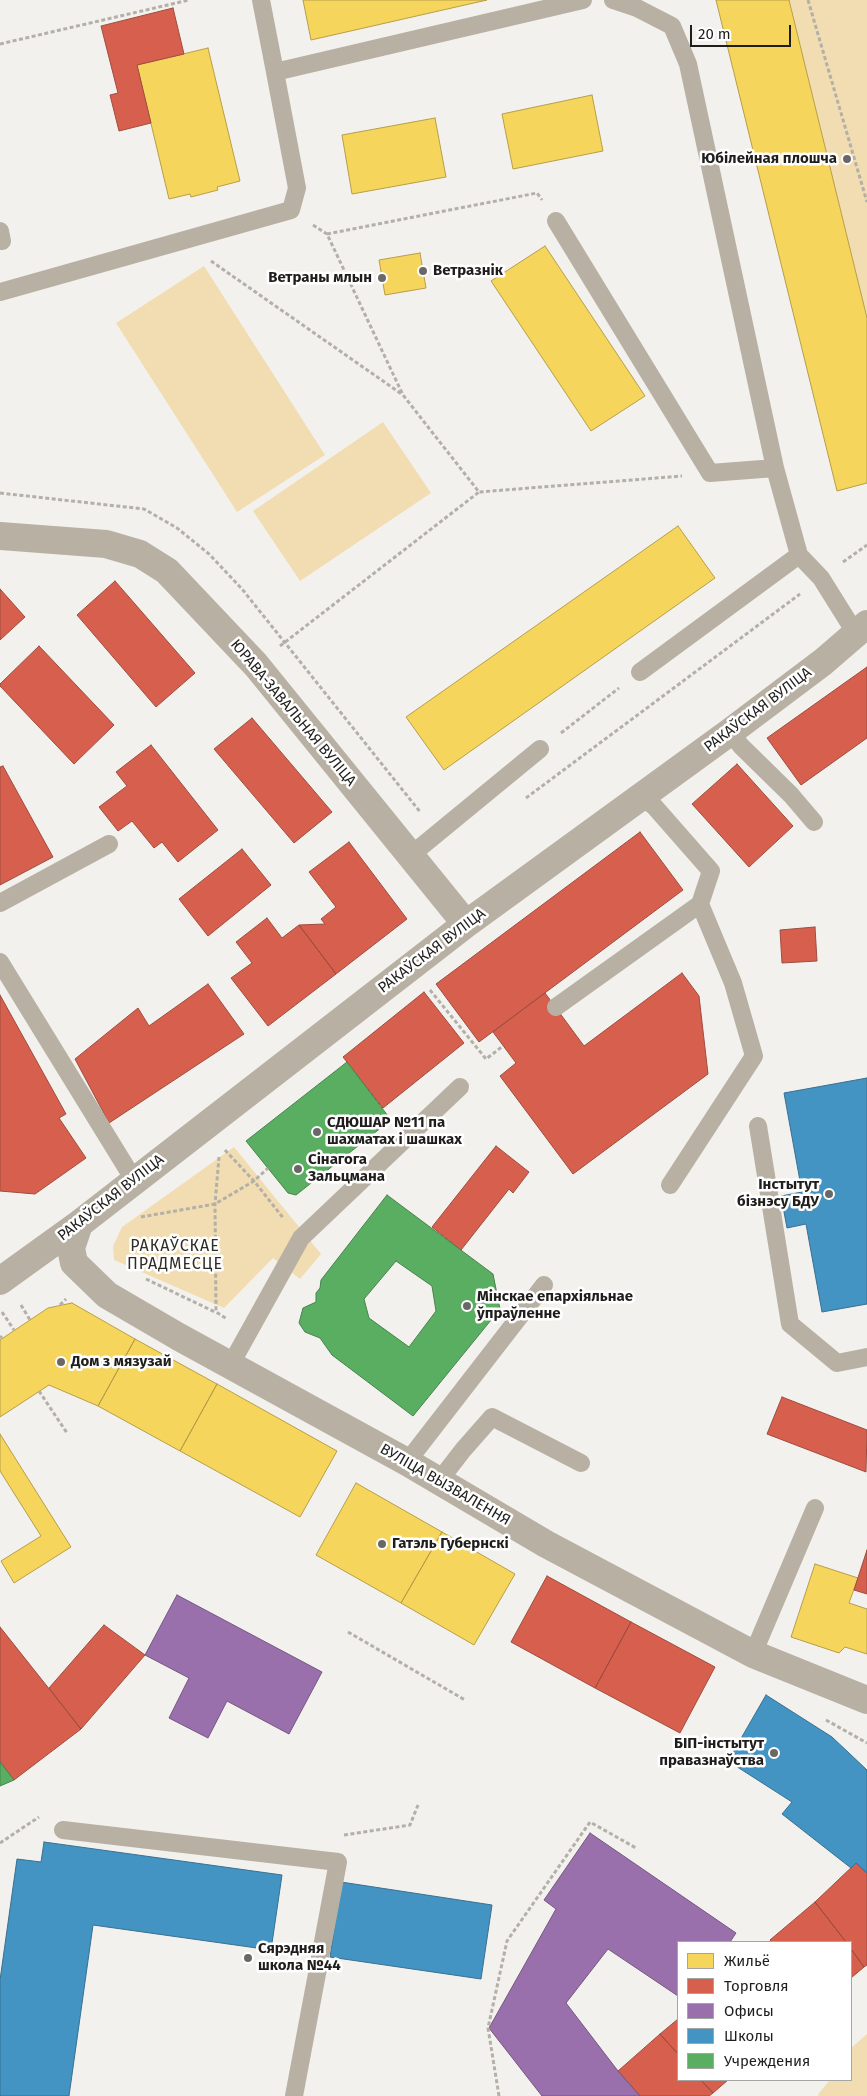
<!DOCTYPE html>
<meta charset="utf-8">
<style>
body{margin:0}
#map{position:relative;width:867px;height:2096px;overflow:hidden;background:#f3f1ee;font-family:"Fira Sans",sans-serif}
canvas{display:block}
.legend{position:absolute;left:677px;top:1941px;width:175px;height:140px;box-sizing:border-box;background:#fff;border:1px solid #a5a5a4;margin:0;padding:6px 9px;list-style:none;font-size:15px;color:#1f1e1c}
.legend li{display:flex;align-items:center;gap:10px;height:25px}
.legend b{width:25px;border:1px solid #a5a5a4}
.scale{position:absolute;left:690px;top:25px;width:101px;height:22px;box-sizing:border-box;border:2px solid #1f1e1c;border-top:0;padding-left:6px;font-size:15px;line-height:18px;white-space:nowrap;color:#1f1e1c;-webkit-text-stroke:4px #fff;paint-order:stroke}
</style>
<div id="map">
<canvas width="867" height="2096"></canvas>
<ul class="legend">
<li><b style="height:14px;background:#f6d55c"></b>Жильё</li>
<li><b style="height:14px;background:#d6604d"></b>Торговля</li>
<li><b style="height:14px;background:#9970ab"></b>Офисы</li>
<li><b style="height:14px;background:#4393c3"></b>Школы</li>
<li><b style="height:14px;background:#5aae61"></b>Учреждения</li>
</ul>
<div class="scale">20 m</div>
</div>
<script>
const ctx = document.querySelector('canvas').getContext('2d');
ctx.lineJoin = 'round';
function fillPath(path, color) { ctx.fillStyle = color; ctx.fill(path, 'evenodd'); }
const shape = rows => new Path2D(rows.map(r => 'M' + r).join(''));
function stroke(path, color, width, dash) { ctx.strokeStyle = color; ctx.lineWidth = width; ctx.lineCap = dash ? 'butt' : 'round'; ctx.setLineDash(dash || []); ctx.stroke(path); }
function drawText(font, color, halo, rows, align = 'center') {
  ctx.font = font + ' "Fira Sans",sans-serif'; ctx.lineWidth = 5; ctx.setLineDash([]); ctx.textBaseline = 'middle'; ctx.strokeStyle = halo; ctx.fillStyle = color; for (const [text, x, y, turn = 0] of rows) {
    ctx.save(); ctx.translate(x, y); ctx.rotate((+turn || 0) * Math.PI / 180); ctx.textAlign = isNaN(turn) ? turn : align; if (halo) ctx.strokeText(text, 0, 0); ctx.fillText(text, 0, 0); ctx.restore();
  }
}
fillPath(shape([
 [789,0,867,0,867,318],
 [204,266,325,455,237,512,116,323],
 [383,422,431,493,300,581,253,511],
 [234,1147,321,1254,300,1279,273,1258,224,1308,114,1260,113,1246,122,1227],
 [867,2034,867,2096,818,2096,819,2093,830,2080,851,2080,851,2048]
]), '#f1ddb1');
const homes = shape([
 [303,0,487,0,311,40,303,0],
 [716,0,789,0,867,318,867,483,837,491,716,0],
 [208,48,240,181,217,187,218,190,191,197,190,194,169,199,137,65,208,48],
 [592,95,603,151,513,169,502,114,592,95],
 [435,118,446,177,352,194,342,135,435,118],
 [545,246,645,396,591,431,491,281,545,246],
 [420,253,426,288,385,295,379,260,420,253],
 [678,526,715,578,444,770,406,717,678,526],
 [72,1303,135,1339,98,1406,49,1385,0,1417,0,1340,48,1308,72,1303],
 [135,1339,217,1384,180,1451,98,1406,135,1339],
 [217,1384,337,1451,300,1517,180,1451,217,1384],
 [0,1434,71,1547,14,1583,1,1561,41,1536,0,1471,0,1434],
 [356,1483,442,1532,401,1603,316,1555,356,1483],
 [442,1532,515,1574,474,1645,401,1603,442,1532],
 [815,1564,858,1578,849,1603,867,1609,867,1654,845,1647,839,1653,791,1637,815,1564]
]);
fillPath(homes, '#f6d55c');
stroke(homes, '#b69e49', 1);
const shops = shape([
 [173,8,184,54,137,65,151,123,119,131,110,95,118,93,101,26,173,8],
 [115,581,195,673,156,707,77,615,115,581],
 [0,589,25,617,0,640,0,589],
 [39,646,114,725,74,764,0,686,0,684,39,646],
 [867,667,867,738,801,785,767,738,867,667],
 [252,718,332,812,294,843,214,749,252,718],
 [151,745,218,830,178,862,162,842,154,848,132,821,118,831,99,807,127,786,116,772,151,745],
 [737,764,793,826,749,867,692,804,737,764],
 [3,766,53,857,0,885,0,767,3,766],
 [640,832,683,890,479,1042,436,984,640,832],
 [349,842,407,919,336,974,299,925,325,924,321,919,336,907,309,872,349,842],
 [242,849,271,885,208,936,179,899,242,849],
 [267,918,282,938,299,925,336,974,268,1026,231,978,252,963,236,942,267,918],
 [815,927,817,961,782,963,780,930,815,927],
 [682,973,699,996,708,1074,573,1174,500,1076,516,1063,493,1032,545,993,584,1046,682,973],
 [208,984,244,1034,109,1123,75,1059,138,1008,149,1026,208,984],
 [424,992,464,1043,383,1108,343,1057,424,992],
 [0,995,66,1114,59,1118,86,1158,35,1194,0,1191,0,995],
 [496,1146,529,1172,513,1193,509,1189,461,1250,432,1227,496,1146],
 [782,1397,867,1430,866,1472,767,1434,782,1397],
 [867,1550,867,1594,854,1590,867,1550],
 [547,1576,631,1622,595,1688,511,1642,547,1576],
 [631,1622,715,1667,680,1733,595,1688,631,1622],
 [104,1625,145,1655,81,1729,49,1688,104,1625],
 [0,1627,81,1729,14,1780,0,1762,0,1627],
 [856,1863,867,1873,867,1965,864,1967,851,1949,851,1942,846,1942,815,1902,856,1863],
 [815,1902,846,1942,772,1942,770,1940,815,1902],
 [851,1949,864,1967,851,1978,851,1949],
 [678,2019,678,2054,660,2034,678,2019],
 [660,2034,678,2054,678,2080,701,2080,713,2093,709,2096,640,2096,618,2071,660,2034],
 [701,2080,728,2080,713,2093,701,2080]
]);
fillPath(shops, '#d6604d');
stroke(shops, '#9f4c3e', 1);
const offices = shape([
 [177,1595,322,1672,289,1734,227,1701,208,1738,169,1718,189,1678,145,1655,177,1595],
 [590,1833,736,1933,730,1942,678,1942,678,1996,608,1949,566,2003,618,2071,640,2096,542,2096,489,2028,556,1909,544,1900,590,1833]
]);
fillPath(offices, '#9970ab');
stroke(offices, '#745780', 1);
const schools = shape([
 [867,1078,867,1304,822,1312,806,1224,787,1228,781,1196,802,1192,784,1093,867,1078],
 [766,1695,832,1737,867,1770,867,1873,856,1863,851,1868,782,1814,792,1802,728,1761,766,1695],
 [44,1842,282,1875,271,1950,93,1925,69,2096,0,2096,0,1980,17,1859,41,1862,44,1842],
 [341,1882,492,1905,481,1979,330,1957,341,1882]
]);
fillPath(schools, '#4393c3');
stroke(schools, '#387091', 1);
const public = shape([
 [347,1062,388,1116,387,1123,296,1195,288,1193,246,1141,347,1062],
 [387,1195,493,1274,500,1309,413,1416,332,1355,320,1338,305,1332,299,1323,303,1308,316,1302,316,1293,320,1288,321,1280,387,1195],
 [396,1261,432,1286,436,1311,409,1347,369,1318,364,1299,396,1261],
 [0,1762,14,1780,0,1786,0,1762]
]);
fillPath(public, '#5aae61');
stroke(public, '#48834c', 1);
stroke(shape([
 [808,0,867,202],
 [0,44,189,0],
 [313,225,327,234,403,395,479,492,682,476],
 [327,234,537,193,542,200],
 [211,261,403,395],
 [0,493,144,509,177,528,209,554,242,589,421,813],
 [843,562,867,545],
 [280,646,479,492],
 [561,733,619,688],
 [526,798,800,594],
 [430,990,486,1059,503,1046],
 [225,1150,254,1181,268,1168],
 [219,1157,215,1204,216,1312,227,1319],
 [141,1217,215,1204,254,1181,284,1219],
 [146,1279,215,1312],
 [21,1305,30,1320],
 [60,1305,66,1299],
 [2,1312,14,1330],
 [0,1336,2,1338],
 [39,1391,67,1433],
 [348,1632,465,1700],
 [826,1720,867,1743],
 [344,1835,410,1825,418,1805],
 [0,1843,39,1817],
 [499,2096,488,2028,507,1941,590,1822,636,1848]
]), '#b3b0a7', 3, [4, 2.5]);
stroke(shape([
 [261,0,275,72,583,0],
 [613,0,637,8,672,26,688,64,775,468,799,555,821,578,856,634],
 [556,221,710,473,775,468],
 [0,231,2,241],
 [0,292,291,210,297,188,275,72],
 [640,672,799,555],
 [730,732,741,746,791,795,814,822],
 [641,797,654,806,711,871,700,904,733,983,754,1056,670,1185],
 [411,855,540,749],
 [0,903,109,844],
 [0,962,134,1180],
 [556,1007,700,904],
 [758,1126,790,1324,837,1363,867,1357],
 [231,1364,301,1238,460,1087],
 [407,1462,544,1285],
 [439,1481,463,1450,492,1417,581,1463],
 [753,1654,815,1508],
 [63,1830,338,1862,294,2096]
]), '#b8b1a3', 18);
stroke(shape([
 [0,536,106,544,140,554,167,571,256,665,466,924],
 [79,1224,71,1248,74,1263,107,1295,179,1337,407,1462,546,1544,753,1654,867,1700],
 [0,1281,79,1224,466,924,730,732,823,662,867,624]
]), '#b8b1a3', 28);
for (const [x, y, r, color] of [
 [847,159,5,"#696866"],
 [423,271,5,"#696866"],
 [382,278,5,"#696866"],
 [317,1132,5,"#696866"],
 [298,1169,5,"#696866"],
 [829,1194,5,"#696866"],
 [467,1306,5,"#696866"],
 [61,1362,5,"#696866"],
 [382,1544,5,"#696866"],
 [774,1753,5,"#696866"],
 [248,1958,5,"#696866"]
]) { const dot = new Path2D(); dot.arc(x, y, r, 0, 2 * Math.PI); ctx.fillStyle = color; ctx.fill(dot); stroke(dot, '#fff', 2); }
drawText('bold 15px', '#1f1e1c', '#fff', [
 ["Юбілейная плошча",837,159,"right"],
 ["Ветразнік",433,271],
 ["Ветраны млын",372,278,"right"],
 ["СДЮШАР №11 па",327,1123],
 ["шахматах і шашках",327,1140],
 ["Сінагога",308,1160],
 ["Зальцмана",308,1177],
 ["Інстытут",819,1185,"right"],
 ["бізнэсу БДУ",819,1202,"right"],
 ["Мінскае епархіяльнае",477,1297],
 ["ўпраўленне",477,1314],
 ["Дом з мязузай",71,1362],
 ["Гатэль Губернскі",392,1544],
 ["БІП-інстытут",764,1744,"right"],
 ["правазнаўства",764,1761,"right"],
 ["Сярэдняя",258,1949],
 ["школа №44",258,1966]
], 'left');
drawText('15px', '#1f1e1c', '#fff', [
 ["РАКАЎСКАЯ ВУЛІЦА",758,710,-37],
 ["ЮРАВА-ЗАВАЛЬНАЯ ВУЛІЦА",293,713,50],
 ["РАКАЎСКАЯ ВУЛІЦА",432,951,-37],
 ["РАКАЎСКАЯ ВУЛІЦА",111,1198,-38],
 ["ВУЛІЦА ВЫЗВАЛЕННЯ",445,1485,30]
]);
ctx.letterSpacing = '1px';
drawText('16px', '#2f2d28', '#fff', [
 ["РАКАЎСКАЕ",175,1247],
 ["ПРАДМЕСЦЕ",175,1265]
]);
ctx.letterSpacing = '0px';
</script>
